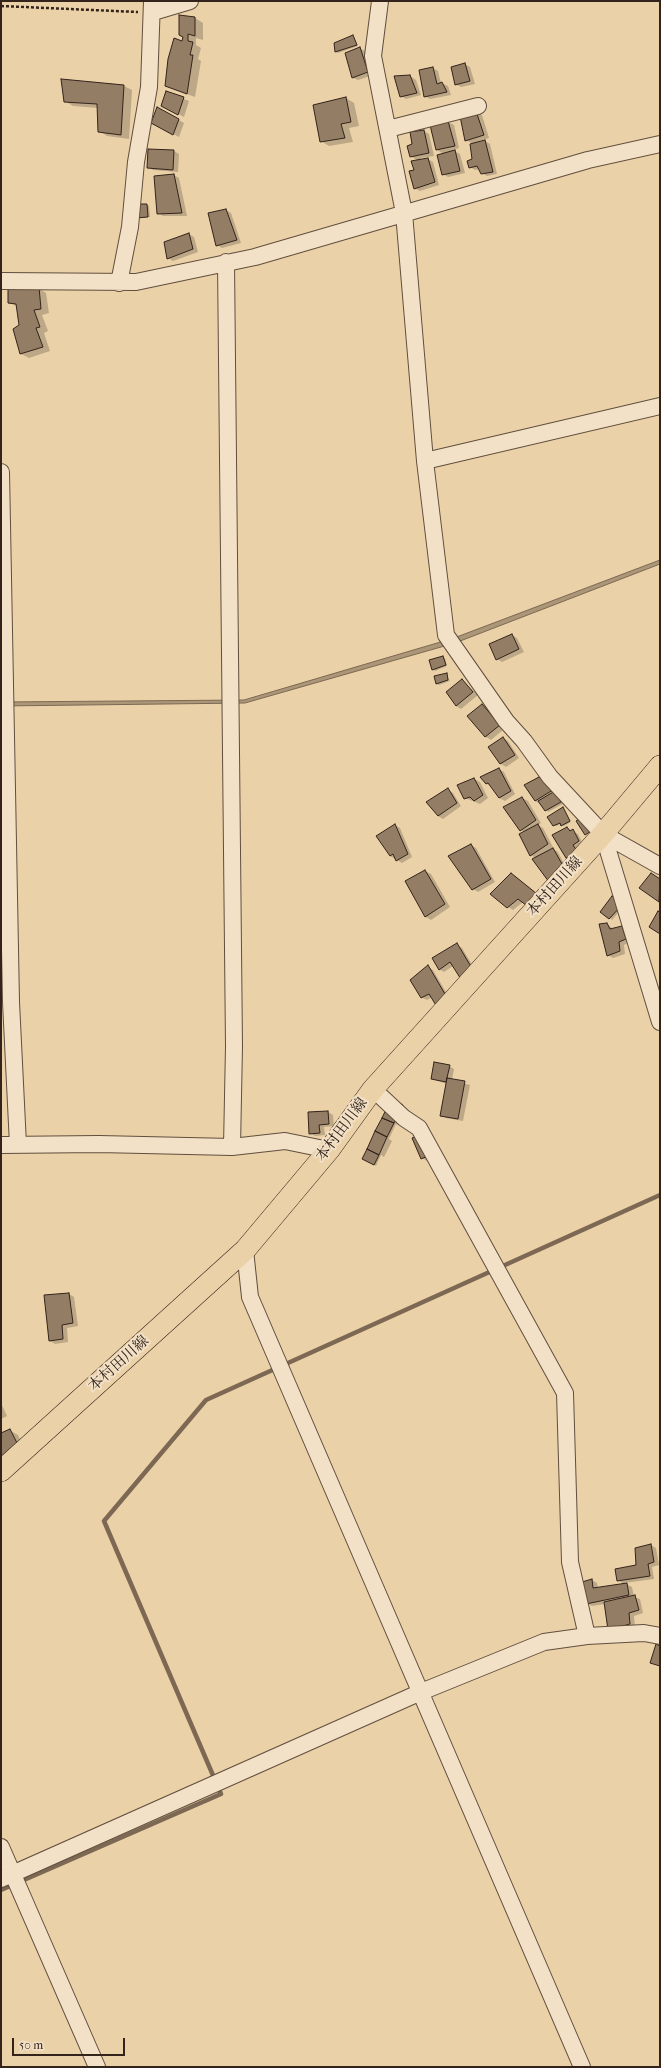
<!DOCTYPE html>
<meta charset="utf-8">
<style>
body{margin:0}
#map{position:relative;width:661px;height:2068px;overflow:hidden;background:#ebd1a8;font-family:"IM FELL French Canon",serif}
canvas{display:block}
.frame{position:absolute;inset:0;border:2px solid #33231b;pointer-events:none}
.scale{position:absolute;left:12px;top:2038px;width:113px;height:18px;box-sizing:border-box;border:2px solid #33231b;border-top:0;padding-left:5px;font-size:12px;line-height:14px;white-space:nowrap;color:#33231b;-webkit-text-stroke:3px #f2e1c6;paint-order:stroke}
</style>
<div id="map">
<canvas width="661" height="2068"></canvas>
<div class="frame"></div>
<div class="scale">50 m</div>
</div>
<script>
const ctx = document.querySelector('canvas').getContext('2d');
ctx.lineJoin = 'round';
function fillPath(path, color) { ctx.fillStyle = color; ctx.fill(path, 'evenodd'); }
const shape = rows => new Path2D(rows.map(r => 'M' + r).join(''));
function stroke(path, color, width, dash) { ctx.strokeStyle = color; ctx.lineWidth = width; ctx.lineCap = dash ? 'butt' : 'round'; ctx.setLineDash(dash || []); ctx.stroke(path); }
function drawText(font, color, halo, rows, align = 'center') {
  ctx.font = font + ' "IM FELL French Canon","Noto Serif JP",serif'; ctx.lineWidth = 4; ctx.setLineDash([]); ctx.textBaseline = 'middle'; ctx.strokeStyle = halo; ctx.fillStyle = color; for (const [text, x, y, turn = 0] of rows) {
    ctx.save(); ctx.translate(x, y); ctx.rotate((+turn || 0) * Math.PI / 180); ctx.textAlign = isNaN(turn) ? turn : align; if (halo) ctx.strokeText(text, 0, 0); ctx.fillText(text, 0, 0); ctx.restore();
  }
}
const water = shape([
 [660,560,660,564,455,643,245,703,1,706,1,702,244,700,454,638,660,560]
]);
fillPath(water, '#ac9678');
stroke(water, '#7c6853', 1);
fillPath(shape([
 [195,18,203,23,203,40,196,38,196,45,201,48,198,59,201,61,195,97,166,86,182,42],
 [353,36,358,46,338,53,336,52],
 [359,48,365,51,373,75,358,80,353,78],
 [465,64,470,67,475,84,461,87,456,84],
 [433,68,438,71,441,83,448,86,451,95,430,99,425,96],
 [410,76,416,80,421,95,406,99,401,96],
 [62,81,124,86,132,90,129,139,107,136,99,131,98,108,73,106,65,101],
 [166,92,189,101,184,117,162,105],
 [346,98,354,103,359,126,349,128,353,142,329,146,321,141],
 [158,108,184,123,179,137,158,126],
 [476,112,482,115,489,138,479,141,480,143,485,141,490,144,497,174,487,176,482,173,480,169,475,170,470,167,474,159,473,144,466,140],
 [448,122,454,125,459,148,453,150,460,154,465,173,448,177,443,174,444,154,437,150,432,126],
 [424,131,429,134,434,156,421,158,421,160,428,159,433,162,439,185,420,191,415,188,415,171,418,161,411,156,413,144],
 [174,151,179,154,178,172,153,170,148,167],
 [174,175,179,178,187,216,163,216,158,213],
 [147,205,149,206,150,217,137,217],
 [226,210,231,213,241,243,222,248,217,245],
 [189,234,194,237,198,252,173,261,168,258],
 [38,288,46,293,49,313,42,315,48,331,44,333,50,351,29,358,21,354,21,326,18,307,9,302],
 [512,635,517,638,524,652,502,662,497,659],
 [443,657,445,658,447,666,435,671,433,669],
 [446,674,450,681,439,685,437,684],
 [462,680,478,695,461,709,456,706],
 [482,705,487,708,504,729,491,740,486,737,469,716],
 [503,738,508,741,519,758,506,767,501,764,490,747],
 [499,769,504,772,515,794,505,801,499,798,492,787,486,783],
 [539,778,557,794,563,804,548,812,541,804,535,801],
 [474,779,480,782,488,798,480,804,465,798],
 [448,790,453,793,461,806,443,819,438,816],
 [522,798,528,801,541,823,538,825,543,828,553,847,552,848,558,852,570,875,530,855,525,832,520,830],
 [563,808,571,822,564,826,561,824,556,826,554,825],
 [395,825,400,828,412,857,402,863,390,856],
 [567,828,578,834,583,844,571,861,566,858],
 [471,845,476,848,495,882,478,892,473,889],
 [425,871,431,874,450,907,431,920,426,917,407,882],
 [511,874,516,877,546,901,523,902,513,910,508,907,492,894],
 [652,874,660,879,660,901,641,888],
 [614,899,623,907,612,920,610,918],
 [607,924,613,929,622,927,627,930,631,941,624,945,625,954,613,958,608,955],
 [457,945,462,948,480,978,453,966,444,972,439,969],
 [428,967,433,970,456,1009,432,997,427,1000,421,997],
 [449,1066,454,1069,452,1080,470,1085,463,1121,446,1118,441,1115,447,1084,432,1079],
 [402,1106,407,1109,399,1125,396,1124,389,1139,392,1141,384,1157,381,1155,376,1166,363,1159],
 [328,1112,333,1115,334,1126,324,1127,325,1135,315,1136,310,1133,309,1113],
 [413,1138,440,1156,427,1161,422,1158],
 [69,1294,74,1297,78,1326,67,1328,68,1342,55,1344,50,1341],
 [1,1403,7,1416,1,1419],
 [9,1430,18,1435,27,1454,1,1434],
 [651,1545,656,1548,659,1565,652,1567,654,1579,624,1583,632,1587,634,1597,640,1599,643,1613,634,1616,635,1627,614,1632,605,1604,592,1606,587,1603,583,1583,592,1580,597,1583,598,1588,625,1585,618,1580,637,1566]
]), '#0003');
stroke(shape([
 [1,1890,221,1794,104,1521,206,1400,660,1195]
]), '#7c6853', 4.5);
const building = shape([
 [179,15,195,17,195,36,188,34,188,41,193,42,190,55,193,55,187,94,165,86,168,59,174,38,182,41,183,37,179,35,179,15],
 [353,35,357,45,335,52,334,43,353,35],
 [360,47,368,72,352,78,345,53,360,47],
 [465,63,470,81,455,85,451,67,465,63],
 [433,67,437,84,442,82,447,92,424,97,419,70,433,67],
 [410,75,417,93,400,97,394,76,410,75],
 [61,79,124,85,121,135,98,132,97,104,64,102,61,79],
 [166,91,184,97,178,115,161,106,166,91],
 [346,97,351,122,341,124,345,138,320,142,313,105,346,97],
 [157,107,179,119,173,135,151,123,157,107],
 [476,111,484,135,465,141,460,116,476,111],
 [448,121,455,146,436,150,430,125,448,121],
 [424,130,429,153,410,157,407,146,412,144,410,132,424,130],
 [485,140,493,172,481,174,477,166,469,168,467,161,472,159,470,144,485,140],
 [148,149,174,150,173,170,147,168,148,149],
 [455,150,460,171,442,175,437,155,455,150],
 [428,158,435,182,414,189,409,171,414,170,411,161,428,158],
 [174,174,182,213,157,214,154,176,174,174],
 [137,204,147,204,148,217,136,218,137,204],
 [226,209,237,240,216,246,208,213,226,209],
 [189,233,193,249,167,259,164,242,189,233],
 [8,287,39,287,41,309,34,310,40,327,36,328,43,347,20,354,13,329,19,325,16,304,8,303,8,287],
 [512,634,519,649,496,660,489,644,512,634],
 [443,656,446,665,432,670,429,660,443,656],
 [447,673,448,680,436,684,434,676,447,673],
 [462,679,473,692,456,706,446,692,462,679],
 [482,704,500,725,485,737,467,716,482,704],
 [503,737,515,755,500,764,488,747,503,737],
 [499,768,511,791,499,798,488,783,486,784,480,777,499,768],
 [539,777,543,781,550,777,556,788,535,801,524,785,539,777],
 [474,778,483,795,474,801,470,797,464,799,457,785,474,778],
 [448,788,457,803,438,816,426,802,448,788],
 [555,791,561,802,545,811,538,801,555,791],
 [522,797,536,820,520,831,503,807,522,797],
 [563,807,570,821,561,826,560,823,553,826,547,817,563,807],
 [584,816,593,830,585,835,576,821,584,816],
 [395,824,408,854,396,861,393,854,390,856,376,836,395,824],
 [538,824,548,844,530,856,519,834,538,824],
 [567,827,570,831,573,829,579,841,573,845,577,851,566,858,552,835,567,827],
 [471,844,491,879,472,890,448,856,471,844],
 [553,848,566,871,549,882,532,859,553,848],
 [425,870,445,904,425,917,405,881,425,870],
 [511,873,542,898,531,909,518,899,507,908,490,894,511,873],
 [651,873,660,879,659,902,639,888,651,873],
 [612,896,622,905,609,919,600,912,612,896],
 [658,911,660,913,660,934,649,927,658,911],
 [607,923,610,929,622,926,626,939,619,942,620,951,607,956,599,924,607,923],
 [457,943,476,975,464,984,450,962,439,970,432,958,457,943],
 [428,965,452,1006,442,1015,429,994,421,998,410,980,428,965],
 [434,1062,450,1065,446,1082,431,1079,434,1062],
 [447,1078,465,1081,458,1119,440,1116,447,1078],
 [391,1099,403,1105,394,1123,382,1118,391,1099],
 [328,1111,329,1124,319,1125,320,1133,309,1134,308,1112,328,1111],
 [382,1118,394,1123,387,1137,375,1131,382,1118],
 [375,1131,387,1137,379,1155,367,1149,375,1131],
 [426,1132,435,1153,421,1159,412,1138,426,1132],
 [367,1149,379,1155,374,1165,362,1159,367,1149],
 [69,1293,73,1323,62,1325,63,1339,49,1341,44,1295,69,1293],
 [10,1429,20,1449,1,1466,1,1433,10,1429],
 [651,1544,654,1562,648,1564,650,1576,617,1581,615,1569,636,1565,635,1548,651,1544],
 [592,1579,593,1588,627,1583,629,1595,586,1604,582,1582,592,1579],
 [635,1595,639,1610,629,1613,630,1624,608,1630,604,1602,635,1595],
 [656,1644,660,1646,660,1666,650,1663,656,1644]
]);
fillPath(building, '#937d64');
stroke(building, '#33231b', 1);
const minor = shape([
 [380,1,373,56,404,213,425,461,446,635,506,721,524,741,550,777,603,834,660,866],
 [153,12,190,1],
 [388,129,478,106],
 [226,262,234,1046,232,1147],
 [1,281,136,282,255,257,588,160,660,144],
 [119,283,130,227,136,162,149,87,152,1],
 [425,461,660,406],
 [1,472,11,1002,18,1145],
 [603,834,660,1022],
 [373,1089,404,1118,419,1128,565,1393,570,1562,587,1636],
 [1,1145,99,1144,232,1147,285,1141,329,1150],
 [245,1250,250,1297,582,2067],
 [1,1847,97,2067],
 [1,1879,421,1692,544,1642,587,1636,644,1633,660,1636]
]);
const major = shape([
 [1,1471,245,1250,329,1150,373,1089,603,834,660,766]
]);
stroke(minor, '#614e3e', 18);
stroke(major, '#33231b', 22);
stroke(shape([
 [1,6,138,12]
]), '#33231b', 2.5, [3, 2]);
stroke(minor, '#f2e1c6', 16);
stroke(major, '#ebd1a8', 21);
drawText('15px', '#33231b', '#f2e1c6', [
 ["本村田川線",555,887,-48],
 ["本村田川線",342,1130,-53],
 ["本村田川線",119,1364,-42]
]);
</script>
